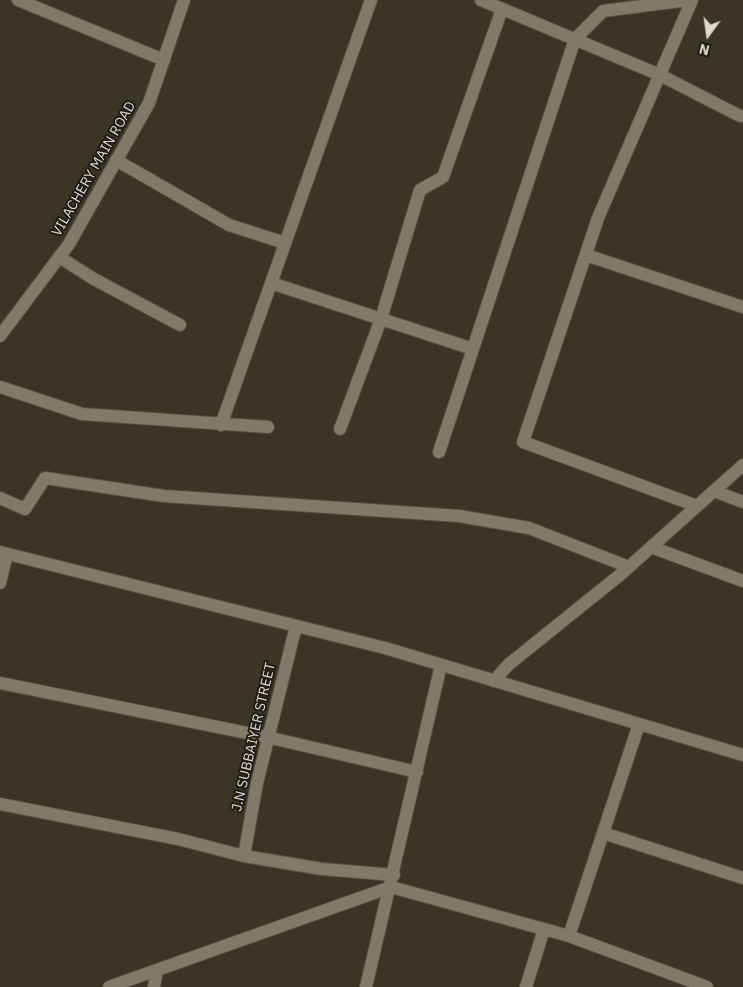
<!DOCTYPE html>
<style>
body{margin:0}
#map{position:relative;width:743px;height:987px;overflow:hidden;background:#3b3525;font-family:"IBM Plex Sans",sans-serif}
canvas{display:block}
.north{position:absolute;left:683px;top:10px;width:50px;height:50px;-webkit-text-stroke:4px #201d15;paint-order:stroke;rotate:194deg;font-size:14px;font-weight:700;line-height:20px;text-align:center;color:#ddd9cf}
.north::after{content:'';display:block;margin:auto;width:18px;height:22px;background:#ddd9cf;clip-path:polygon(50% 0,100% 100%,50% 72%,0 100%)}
</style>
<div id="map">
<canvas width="743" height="987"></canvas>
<div class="north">N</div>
</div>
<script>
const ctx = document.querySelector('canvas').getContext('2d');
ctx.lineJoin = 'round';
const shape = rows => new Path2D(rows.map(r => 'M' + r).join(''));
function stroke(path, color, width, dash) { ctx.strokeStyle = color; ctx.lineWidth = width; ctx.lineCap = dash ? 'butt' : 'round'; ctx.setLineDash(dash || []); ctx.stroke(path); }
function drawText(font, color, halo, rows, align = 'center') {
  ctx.font = font + ' "IBM Plex Sans",sans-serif'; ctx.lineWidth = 4; ctx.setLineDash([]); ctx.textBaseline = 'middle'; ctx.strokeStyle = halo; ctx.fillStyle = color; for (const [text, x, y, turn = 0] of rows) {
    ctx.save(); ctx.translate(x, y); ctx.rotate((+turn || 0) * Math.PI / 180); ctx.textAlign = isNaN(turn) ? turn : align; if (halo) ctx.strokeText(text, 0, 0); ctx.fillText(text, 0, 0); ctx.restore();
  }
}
const street = shape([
 [18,0,164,60],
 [481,0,660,75,740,116],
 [692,0,598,218,523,442,697,506],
 [116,160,229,225,285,243],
 [586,255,743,307],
 [59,257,94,279,180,325],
 [271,283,473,349],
 [0,387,82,414,268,427],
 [221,425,371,0],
 [340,429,381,319,420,190,443,177,502,9],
 [439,452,575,39,603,11,688,0],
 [714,491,743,502],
 [0,498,25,509,45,478,164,496,459,516,529,528,629,567],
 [651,547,743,581],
 [0,552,385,648,743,755],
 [0,583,7,554],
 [494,681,508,665,621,574,743,465],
 [0,683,267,737,417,772],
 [0,804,178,839,244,856,322,869,394,875],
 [603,833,743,878],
 [244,856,257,783,296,626],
 [569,936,707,987],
 [109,987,391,887,569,936,639,724],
 [154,987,157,970],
 [366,987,441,665],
 [526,987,544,929]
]);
const secondary = shape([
 [0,336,69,244,149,103,184,0]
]);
stroke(street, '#565143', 14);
stroke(secondary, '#565143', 14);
stroke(street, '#827a68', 12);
stroke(secondary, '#827a68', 12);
drawText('14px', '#ddd9cf', '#201d15', [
 ["VILACHERY MAIN ROAD",94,169,-60],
 ["J.N SUBBAIYER STREET",254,737,-77]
]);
</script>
